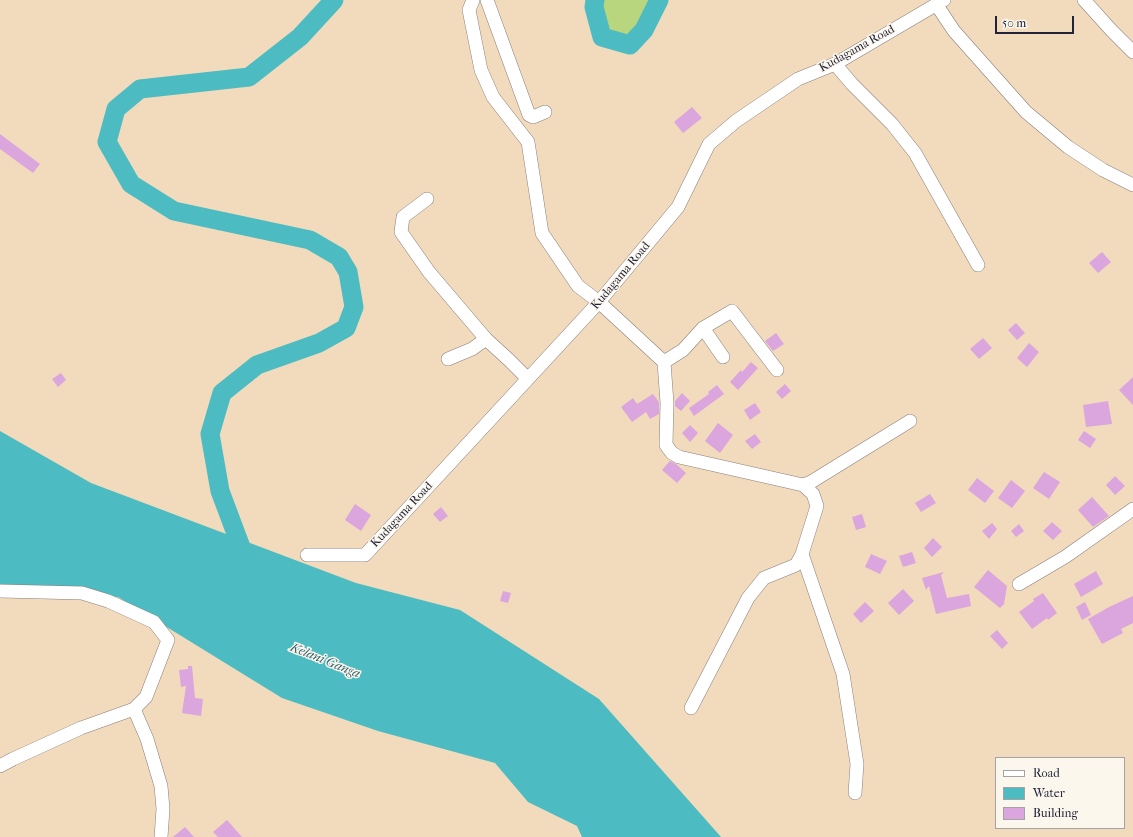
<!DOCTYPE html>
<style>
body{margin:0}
#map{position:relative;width:1133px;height:837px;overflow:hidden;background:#f1dbbc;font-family:"IM FELL French Canon",serif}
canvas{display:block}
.legend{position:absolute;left:995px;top:757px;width:130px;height:72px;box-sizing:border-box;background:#fbf7ec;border:1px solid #a4a2a5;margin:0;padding:5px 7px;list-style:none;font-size:12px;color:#22223b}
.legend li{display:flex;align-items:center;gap:8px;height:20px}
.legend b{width:20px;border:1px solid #a4a2a5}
.scale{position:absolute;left:995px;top:16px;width:79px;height:18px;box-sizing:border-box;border:2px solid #22223b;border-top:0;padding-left:5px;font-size:12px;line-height:14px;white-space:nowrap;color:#22223b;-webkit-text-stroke:3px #fbf7ec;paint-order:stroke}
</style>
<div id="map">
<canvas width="1133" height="837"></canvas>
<ul class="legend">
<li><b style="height:5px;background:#fff"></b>Road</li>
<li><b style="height:11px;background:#4cbbc2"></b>Water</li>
<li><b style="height:11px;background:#dba5de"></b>Building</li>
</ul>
<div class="scale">50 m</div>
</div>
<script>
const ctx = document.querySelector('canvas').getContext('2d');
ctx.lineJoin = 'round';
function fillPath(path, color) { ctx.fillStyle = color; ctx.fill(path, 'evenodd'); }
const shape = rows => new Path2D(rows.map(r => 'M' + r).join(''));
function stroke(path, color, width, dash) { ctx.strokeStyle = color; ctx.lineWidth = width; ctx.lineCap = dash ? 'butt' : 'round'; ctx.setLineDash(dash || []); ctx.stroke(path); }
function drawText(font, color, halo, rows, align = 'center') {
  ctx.font = font + ' "IM FELL French Canon",serif'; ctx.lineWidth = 3; ctx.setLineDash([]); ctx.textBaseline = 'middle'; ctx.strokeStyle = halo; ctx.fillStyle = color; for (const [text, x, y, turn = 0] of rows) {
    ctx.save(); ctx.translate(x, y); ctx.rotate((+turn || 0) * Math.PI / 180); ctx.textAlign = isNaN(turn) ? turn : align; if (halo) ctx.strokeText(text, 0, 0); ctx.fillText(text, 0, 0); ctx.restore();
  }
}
fillPath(shape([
 [602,0,652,0,639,26,628,38,608,32,600,7]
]), '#b7d67d');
fillPath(shape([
 [0,431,91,483,356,583,460,610,599,699,721,837,582,837,577,826,528,802,495,763,378,731,282,698,118,597,7,595,0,590]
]), '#4cbbc2');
stroke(shape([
 [595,0,594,7,602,37,630,45,644,30,659,0],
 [247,563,220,491,210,434,222,393,257,365,319,343,346,328,354,307,348,272,339,257,310,240,174,211,131,184,107,142,116,109,140,89,249,77,300,37,334,0]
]), '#4cbbc2', 19);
fillPath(shape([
 [692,107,702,118,683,133,674,122],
 [0,134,40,164,33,173,0,149],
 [1102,252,1111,262,1098,273,1089,263],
 [1016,323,1025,333,1017,340,1008,330],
 [776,333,784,344,773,351,765,341],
 [983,338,992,348,979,359,970,349],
 [1029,343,1039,352,1027,367,1017,358],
 [751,362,758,368,738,390,730,382,741,370,742,372],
 [61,373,66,380,58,387,52,379],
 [1133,377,1133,405,1119,390],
 [785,384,791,391,782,399,776,392],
 [717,385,724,394,694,416,689,408,709,394,708,392],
 [682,393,690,401,681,411,675,406,675,401],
 [653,394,659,402,659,414,650,419,646,412,632,422,621,407,633,398,637,404],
 [1108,401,1112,424,1086,427,1083,405],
 [755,403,761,412,750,420,744,410],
 [718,423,733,435,720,453,705,441],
 [690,425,698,433,690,442,682,433],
 [1084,431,1096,439,1090,448,1078,440],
 [755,434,761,442,752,449,745,441],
 [670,461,676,464,686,473,677,483,662,470],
 [1044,472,1060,482,1049,499,1033,488],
 [1115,476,1125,486,1115,495,1106,485],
 [977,478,994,491,985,503,968,490],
 [1011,480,1025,491,1012,508,998,498],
 [930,494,936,503,921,512,915,503],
 [1092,497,1109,516,1093,527,1078,510],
 [355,504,371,515,361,531,345,520],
 [441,507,448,516,440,522,433,514],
 [862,514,866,527,856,530,852,517],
 [1052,522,1062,531,1053,540,1043,531],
 [992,523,997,529,989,539,982,531],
 [1019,524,1024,531,1016,537,1011,531],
 [933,538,942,547,932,557,924,548],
 [912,552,916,563,903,567,899,556],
 [871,554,887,561,880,574,865,567],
 [988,570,1007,586,1004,604,1000,608,974,587],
 [1096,571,1103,584,1081,597,1074,584],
 [944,572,941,575,947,598,969,594,971,606,936,614,929,586,926,590,922,578],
 [903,589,914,601,899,615,888,603],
 [503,591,511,593,508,603,500,601],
 [1043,593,1057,613,1048,620,1047,618,1032,629,1019,612,1034,601,1033,599],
 [1133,596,1133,623,1121,629,1123,633,1102,644,1088,619,1109,607],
 [865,602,874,611,861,623,853,614],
 [1085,602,1091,615,1082,620,1076,607],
 [997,630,1008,643,1002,649,990,636],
 [188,666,192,666,195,698,203,699,201,716,182,713,186,686,181,687,179,670,188,669],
 [227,820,242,837,218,837,213,832],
 [185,827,194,837,173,837]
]), '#dba5de');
const street = shape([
 [473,0,469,10,481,70,493,97,528,142,542,233,578,286,599,302,664,362,667,403,666,445,672,453,679,457,803,485,813,494,817,506,802,554,796,565,764,578,748,598,691,708],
 [487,0,529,115,533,117,545,112],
 [1084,0,1112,31,1133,52],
 [936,4,954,31,1026,112,1068,147,1103,170,1133,185],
 [835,64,852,84,892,124,915,153,978,265],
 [427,199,403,217,401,232,429,272,486,339,509,360,528,379],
 [703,328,723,357],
 [448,359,472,349,486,339],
 [664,362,683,350,703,328,732,311,777,370],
 [803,485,811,482,910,421],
 [802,554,843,674,857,764,855,793],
 [307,555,365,555,599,302,678,207,709,144,736,121,798,79,835,64,944,0],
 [1019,584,1065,557,1133,509],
 [0,591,82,593,108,601,154,622,168,640,146,697,134,709,81,728,13,759,0,766],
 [134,709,147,739,161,786,163,809,161,837]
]);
stroke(street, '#8a7e7c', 14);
stroke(street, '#fff', 13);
drawText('12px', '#22223b', '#fbf7ec', [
 ["Kudagama Road",857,49,-29],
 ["Kudagama Road",621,276,-50],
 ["Kudagama Road",402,515,-47]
]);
drawText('italic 13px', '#335f71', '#fbf7ec', [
 ["Kelani Ganga",325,661,22]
]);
</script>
